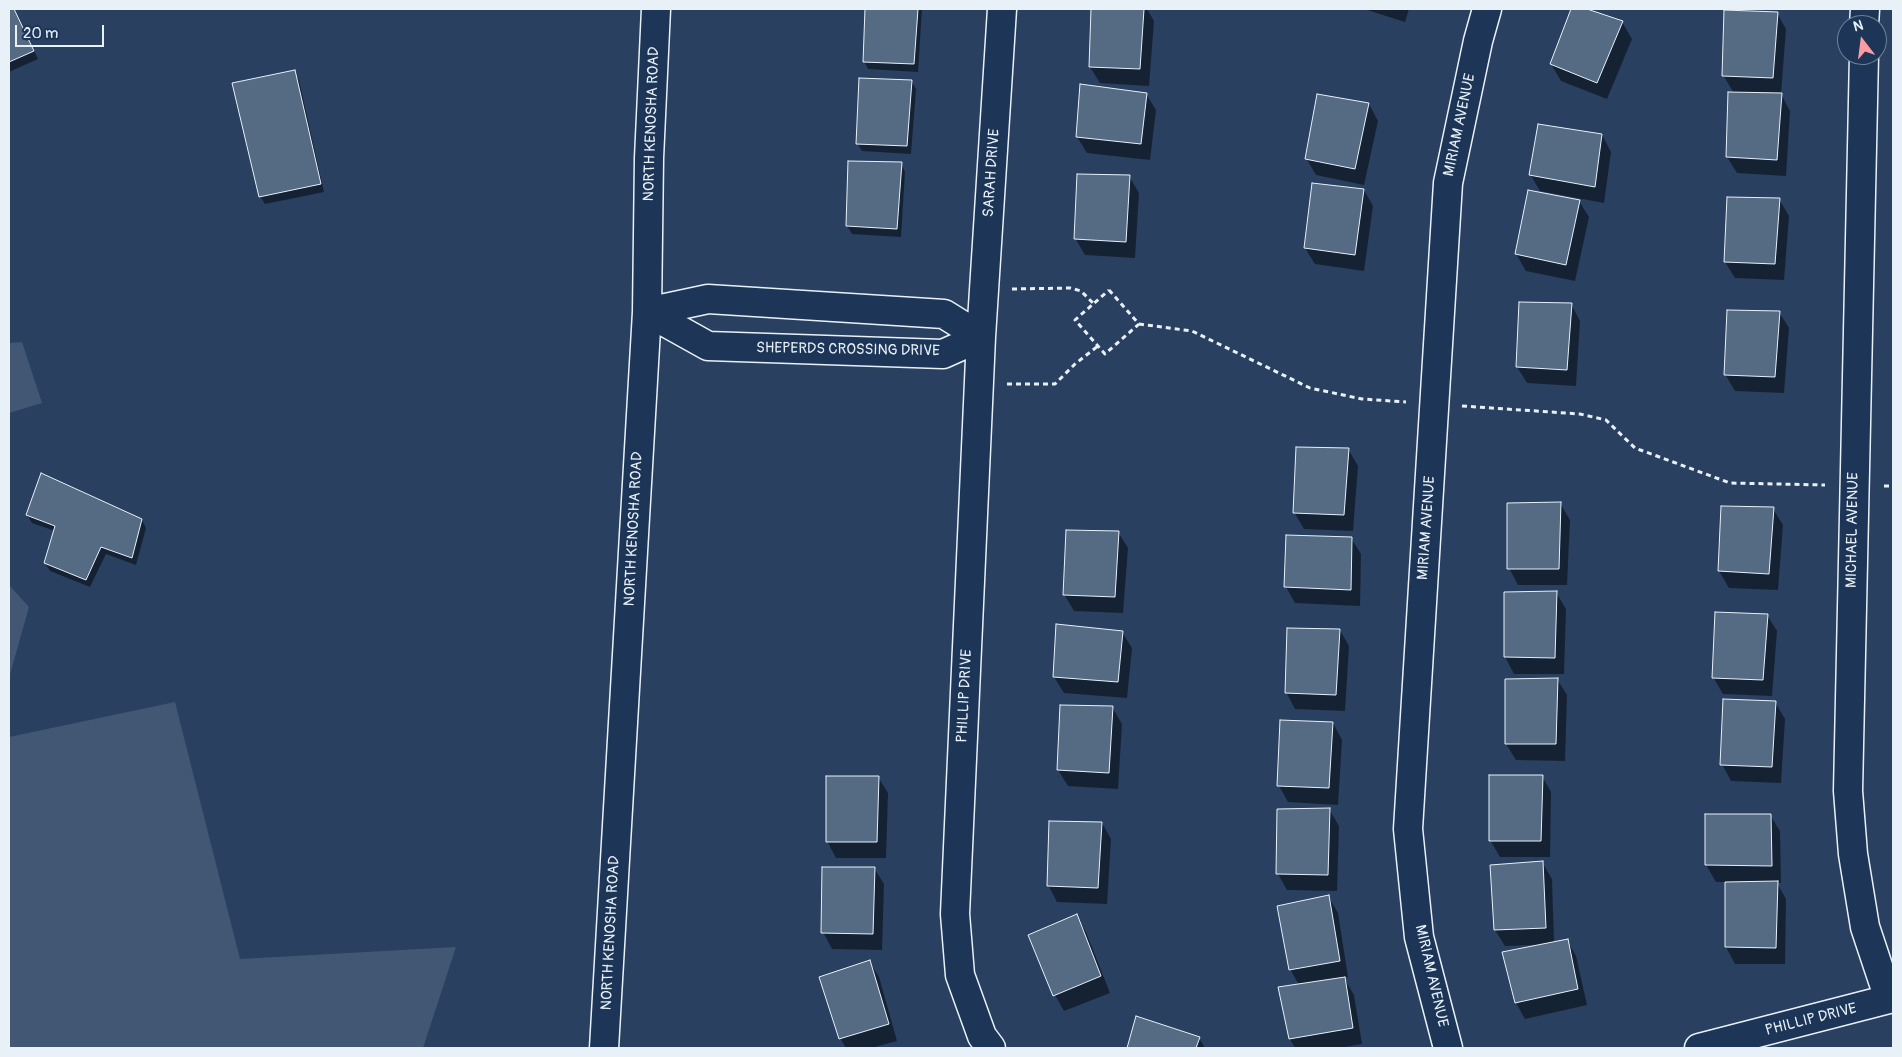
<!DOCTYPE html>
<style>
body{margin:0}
#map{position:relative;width:1902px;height:1057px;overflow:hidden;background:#294061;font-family:Pangolin,sans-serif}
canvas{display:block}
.frame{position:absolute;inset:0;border:10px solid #e8f1f8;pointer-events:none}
.north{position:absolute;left:1837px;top:15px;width:50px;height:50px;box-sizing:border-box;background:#1d3557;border:1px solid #6e8097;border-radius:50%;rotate:345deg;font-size:14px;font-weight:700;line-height:20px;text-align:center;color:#e8f1f8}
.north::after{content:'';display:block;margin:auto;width:18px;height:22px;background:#ff9aa2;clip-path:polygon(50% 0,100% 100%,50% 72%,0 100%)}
.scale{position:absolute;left:15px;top:25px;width:89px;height:22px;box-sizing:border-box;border:2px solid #e8f1f8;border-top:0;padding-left:6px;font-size:15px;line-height:18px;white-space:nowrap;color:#e8f1f8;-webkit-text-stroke:4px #1d3557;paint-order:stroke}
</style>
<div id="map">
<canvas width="1902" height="1057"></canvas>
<div class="frame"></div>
<div class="north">N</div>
<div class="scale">20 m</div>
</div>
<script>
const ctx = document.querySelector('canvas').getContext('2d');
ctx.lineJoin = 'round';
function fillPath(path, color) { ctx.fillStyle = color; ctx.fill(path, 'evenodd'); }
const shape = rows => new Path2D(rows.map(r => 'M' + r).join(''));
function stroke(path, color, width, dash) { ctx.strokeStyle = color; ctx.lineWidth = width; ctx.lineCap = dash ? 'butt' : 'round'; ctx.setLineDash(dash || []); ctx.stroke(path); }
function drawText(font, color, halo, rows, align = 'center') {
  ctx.font = font + ' Pangolin,sans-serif'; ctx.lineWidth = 4.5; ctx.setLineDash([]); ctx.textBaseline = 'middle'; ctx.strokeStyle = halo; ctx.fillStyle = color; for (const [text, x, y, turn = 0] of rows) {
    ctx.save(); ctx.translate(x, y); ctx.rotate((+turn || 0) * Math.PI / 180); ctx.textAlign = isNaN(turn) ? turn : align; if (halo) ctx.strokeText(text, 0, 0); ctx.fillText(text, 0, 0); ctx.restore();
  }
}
fillPath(shape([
 [22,342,42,403,9,413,9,343],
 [9,585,29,607,9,678],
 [175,702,240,959,456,947,423,1048,9,1048,9,737]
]), '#415774');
fillPath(shape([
 [9,9,14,9,38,59,9,72],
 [866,9,922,9,918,72,868,69,864,61],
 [1092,9,1147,9,1154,21,1149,86,1100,83,1090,67],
 [1364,9,1409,9,1405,22],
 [1572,9,1584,9,1622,22,1632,39,1607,99,1561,81,1551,64],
 [1777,13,1786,29,1781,94,1790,111,1786,176,1737,173,1727,157,1734,93,1723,75],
 [294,72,299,80,324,192,265,204,260,196],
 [911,81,916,89,911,154,862,151,857,143],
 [1146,94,1156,110,1150,160,1087,153,1077,137],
 [1369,104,1378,121,1364,185,1316,175,1306,158],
 [1602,135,1611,152,1604,203,1540,191,1530,174],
 [849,162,901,164,905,172,901,237,852,234,847,226],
 [1129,176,1139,193,1135,258,1085,255,1075,238],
 [1364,190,1373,206,1364,271,1315,264,1305,248],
 [1779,199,1789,216,1784,280,1735,278,1725,262],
 [1579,201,1589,217,1575,281,1526,271,1516,254],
 [1571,304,1580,321,1576,386,1527,383,1517,367],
 [1779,312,1789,328,1784,393,1735,391,1725,374],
 [1348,449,1358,466,1353,531,1304,529,1294,512],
 [1560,503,1570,520,1567,585,1518,585,1509,568],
 [1773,509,1783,525,1778,590,1729,588,1719,571],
 [27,515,142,520,146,528,136,565,106,554,90,587,50,571,45,563,55,531,32,523],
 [1118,532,1128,548,1123,613,1074,611,1064,594],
 [1351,538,1361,554,1360,606,1295,603,1286,587],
 [1556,592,1566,609,1564,674,1514,674,1505,657,1505,593],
 [1767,615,1777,631,1772,696,1723,694,1713,677],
 [1340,630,1349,646,1345,711,1295,709,1286,692],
 [1122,632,1132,648,1127,698,1064,693,1054,677],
 [1557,679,1567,695,1565,761,1516,760,1506,744],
 [1775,702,1785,719,1781,783,1731,781,1722,764],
 [1112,707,1122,724,1118,789,1068,786,1058,770],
 [1333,723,1342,740,1338,805,1288,802,1279,786],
 [1542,776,1551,792,1550,857,1500,857,1490,840],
 [878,777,888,793,886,858,836,858,827,841],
 [1329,809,1339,826,1337,891,1287,890,1278,874],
 [1770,815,1780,831,1781,883,1777,883,1786,899,1785,964,1735,964,1726,947,1726,882,1716,882,1706,865,1706,816],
 [1102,823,1111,839,1107,904,1057,902,1048,885],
 [1542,862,1552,879,1554,942,1567,940,1576,956,1587,1005,1525,1019,1516,1003,1534,945,1505,946,1495,930],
 [874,868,884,884,882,950,832,949,823,932],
 [1328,896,1338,913,1348,977,1344,978,1354,995,1362,1044,1339,1048,1295,1048,1290,1039,1299,985,1290,969],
 [1076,916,1086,932,1110,993,1064,1011,1055,995],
 [869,961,879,977,897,1041,871,1048,846,1048,840,1038],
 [1137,1018,1199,1038,1205,1048,1129,1048]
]), '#0007');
const building = shape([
 [9,9,14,9,34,51,9,62,9,9],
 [865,9,918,9,914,64,863,62,865,9],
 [1091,9,1144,9,1140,69,1089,67,1091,9],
 [1571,9,1587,9,1623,21,1597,83,1550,64,1571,9],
 [1724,10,1778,12,1773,78,1722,76,1724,10],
 [295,70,321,184,259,197,232,83,295,70],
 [859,78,912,80,907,146,856,144,859,78],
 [1080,84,1147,93,1141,144,1076,137,1080,84],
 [1728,92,1782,93,1777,160,1726,157,1728,92],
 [1317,94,1369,103,1355,169,1305,159,1317,94],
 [1538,124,1602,134,1595,187,1529,175,1538,124],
 [848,161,902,162,897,229,846,226,848,161],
 [1077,174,1130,175,1126,242,1074,239,1077,174],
 [1312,183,1364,189,1355,255,1304,248,1312,183],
 [1528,190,1580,200,1566,265,1515,254,1528,190],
 [1727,197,1780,198,1775,264,1724,262,1727,197],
 [1519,302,1572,303,1567,370,1516,367,1519,302],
 [1727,310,1780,311,1775,377,1724,375,1727,310],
 [1296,447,1349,448,1344,515,1293,513,1296,447],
 [41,473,142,519,132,558,101,547,86,580,44,563,55,526,26,515,41,473],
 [1561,502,1559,569,1507,569,1507,503,1561,502],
 [1721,506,1774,507,1769,574,1718,571,1721,506],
 [1066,530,1119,531,1115,597,1063,595,1066,530],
 [1286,535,1352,537,1351,590,1284,587,1286,535],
 [1557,591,1555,658,1504,657,1504,592,1557,591],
 [1715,612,1768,614,1763,680,1712,678,1715,612],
 [1056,624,1123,631,1118,682,1053,677,1056,624],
 [1287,628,1340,629,1336,695,1285,693,1287,628],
 [1558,678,1556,744,1505,744,1505,679,1558,678],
 [1723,699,1776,701,1772,767,1720,765,1723,699],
 [1060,705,1113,706,1109,773,1057,770,1060,705],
 [1280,720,1333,722,1329,788,1277,786,1280,720],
 [1489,775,1543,775,1541,841,1489,841,1489,775],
 [826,776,879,776,877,842,826,842,826,776],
 [1330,808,1328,875,1276,874,1277,809,1330,808],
 [1705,814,1771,814,1772,866,1705,865,1705,814],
 [1049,821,1102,822,1098,888,1047,886,1049,821],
 [1543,861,1546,928,1494,930,1490,865,1543,861],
 [822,867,875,867,873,934,821,933,822,867],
 [1778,881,1776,948,1725,947,1725,882,1778,881],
 [1329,895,1340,961,1289,970,1277,906,1329,895],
 [1077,914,1101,976,1053,996,1028,935,1077,914],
 [1568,939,1578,989,1515,1003,1502,952,1568,939],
 [870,960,889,1024,839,1039,819,977,870,960],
 [1345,977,1353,1028,1289,1039,1278,987,1345,977],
 [1136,1016,1200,1037,1196,1048,1127,1048,1136,1016]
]);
fillPath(building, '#556a83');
stroke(building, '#e8f1f8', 1);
const minor = shape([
 [1864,25,1865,9],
 [1864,55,1848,791,1853,854,1865,927,1889,999],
 [647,312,708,346,943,354,981,337],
 [647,312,708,299,944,314,981,337],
 [604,1048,647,312,649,158,656,9],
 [991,1048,982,1036,960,975,955,914,981,337,1002,9],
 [1448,1048,1419,937,1408,829,1448,183,1478,41,1487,9],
 [1699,1048,1893,998]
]);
stroke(minor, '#e8f1f8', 31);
stroke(shape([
 [1012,289,1070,288,1081,291,1094,304],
 [1109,290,1139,324,1105,354,1075,320,1109,290],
 [1139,324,1192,331,1310,388,1362,399,1406,402],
 [1007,384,1055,384,1075,364,1098,346],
 [1462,406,1580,414,1606,420,1635,448,1730,483,1825,485],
 [1884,486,1893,486]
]), '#e8f1f8', 3, [5, 4]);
stroke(minor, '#1d3557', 28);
drawText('15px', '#e8f1f8', '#1d3557', [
 ["NORTH KENOSHA ROAD",652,124,-88],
 ["MIRIAM AVENUE",1460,125,-78],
 ["SARAH DRIVE",992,173,-86],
 ["SHEPERDS CROSSING DRIVE",848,350,1],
 ["MIRIAM AVENUE",1427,528,-86],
 ["NORTH KENOSHA ROAD",634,529,-87],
 ["MICHAEL AVENUE",1853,530,-89],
 ["PHILLIP DRIVE",965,696,-87],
 ["NORTH KENOSHA ROAD",611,933,-87],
 ["MIRIAM AVENUE",1431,976,77],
 ["PHILLIP DRIVE",1811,1020,-14]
]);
</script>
